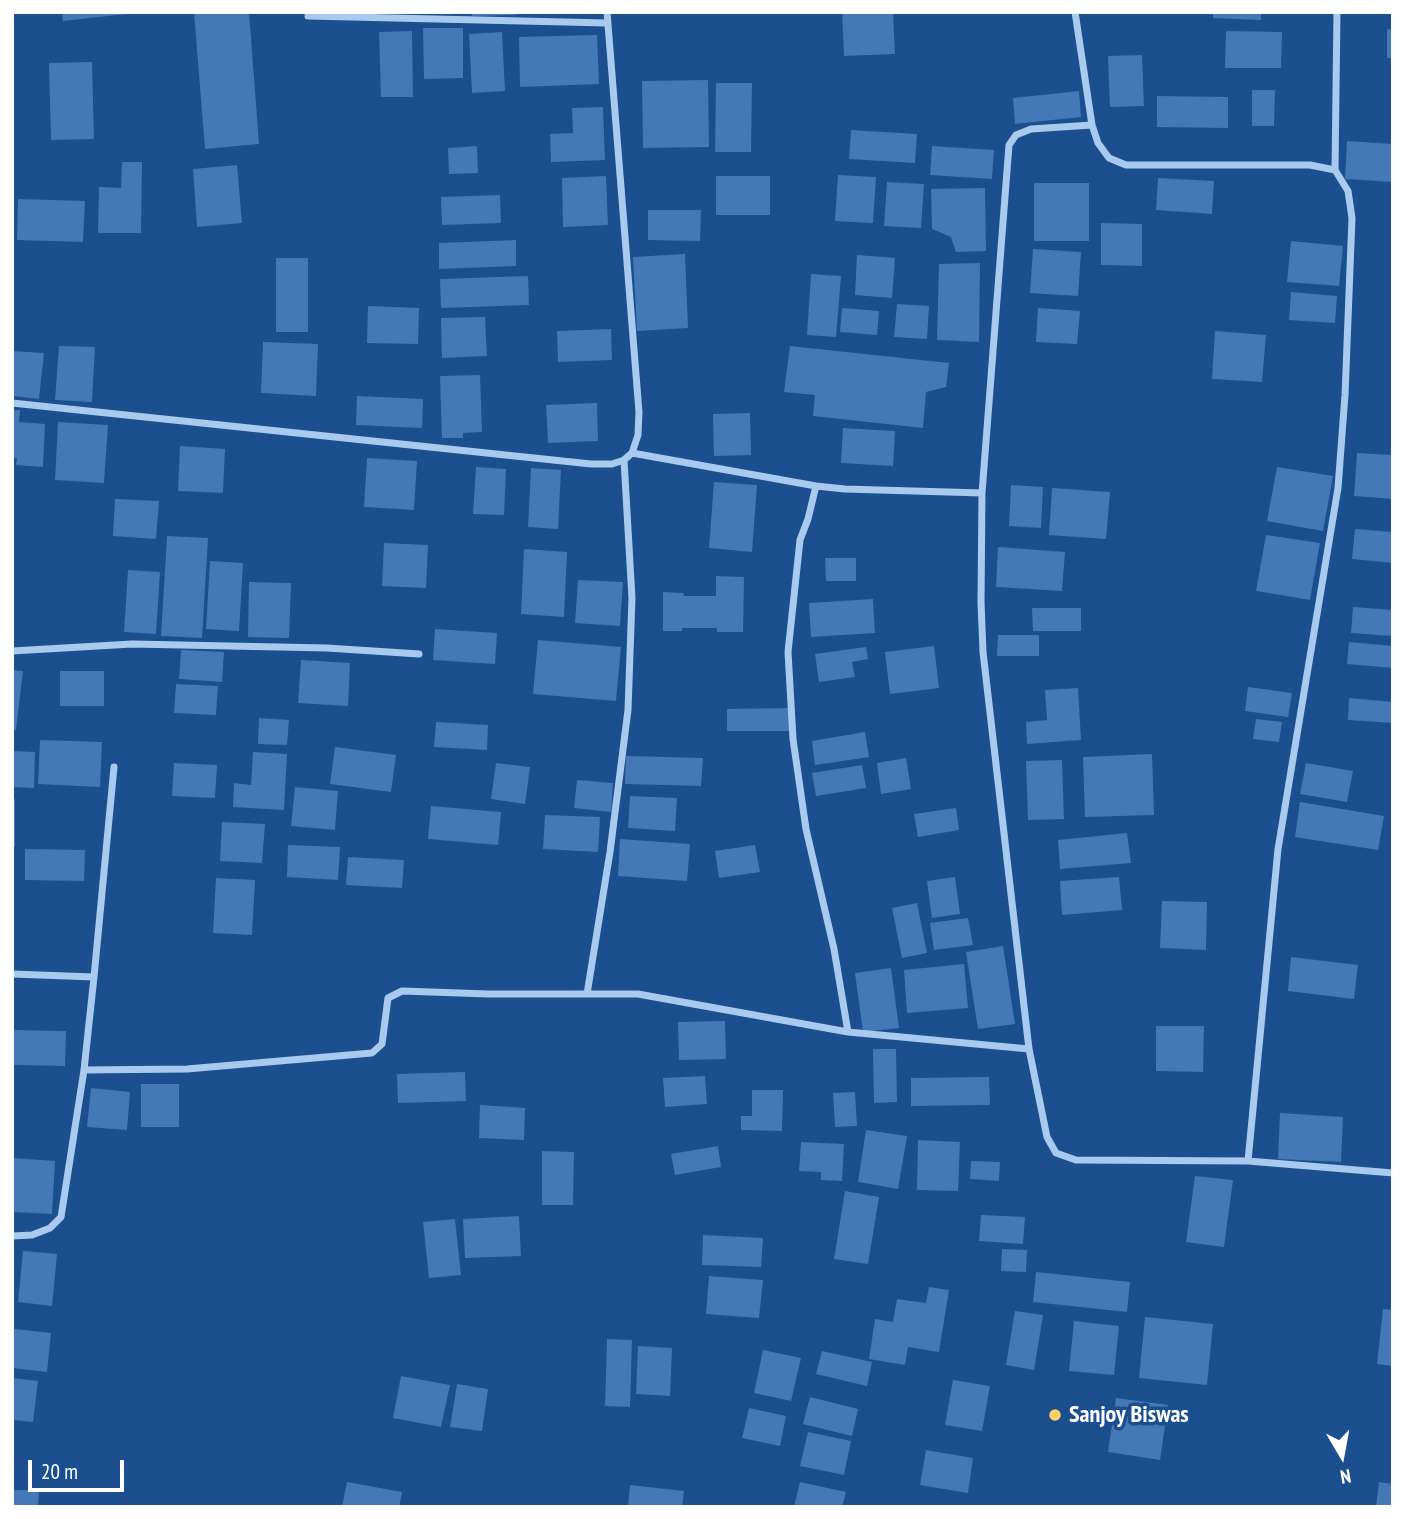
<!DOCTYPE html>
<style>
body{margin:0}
#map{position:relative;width:1405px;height:1519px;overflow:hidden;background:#1b4f8f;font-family:"PT Sans Narrow",sans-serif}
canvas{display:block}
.frame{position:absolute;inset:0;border:14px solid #fff;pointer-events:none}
.north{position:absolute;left:1307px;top:1421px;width:70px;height:70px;-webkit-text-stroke:5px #1b4f8f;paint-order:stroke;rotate:170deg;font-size:19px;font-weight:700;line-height:28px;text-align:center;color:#fff}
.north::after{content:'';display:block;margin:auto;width:24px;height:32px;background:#fff;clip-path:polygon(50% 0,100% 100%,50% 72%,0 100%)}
.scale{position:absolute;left:28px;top:1460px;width:96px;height:32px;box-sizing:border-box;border:4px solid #fff;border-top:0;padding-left:9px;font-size:21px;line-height:24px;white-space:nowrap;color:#fff;-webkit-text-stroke:5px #1b4f8f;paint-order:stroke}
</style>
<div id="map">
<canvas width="1405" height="1519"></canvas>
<div class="frame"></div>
<div class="north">N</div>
<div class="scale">20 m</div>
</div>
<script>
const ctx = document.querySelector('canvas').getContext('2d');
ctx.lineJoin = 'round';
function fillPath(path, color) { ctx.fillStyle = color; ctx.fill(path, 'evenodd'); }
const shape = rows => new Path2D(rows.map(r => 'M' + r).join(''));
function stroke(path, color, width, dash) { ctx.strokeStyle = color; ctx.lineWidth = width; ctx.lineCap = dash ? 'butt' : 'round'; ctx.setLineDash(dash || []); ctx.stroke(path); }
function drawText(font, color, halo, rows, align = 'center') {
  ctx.font = font + ' "PT Sans Narrow",sans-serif'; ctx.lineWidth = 7; ctx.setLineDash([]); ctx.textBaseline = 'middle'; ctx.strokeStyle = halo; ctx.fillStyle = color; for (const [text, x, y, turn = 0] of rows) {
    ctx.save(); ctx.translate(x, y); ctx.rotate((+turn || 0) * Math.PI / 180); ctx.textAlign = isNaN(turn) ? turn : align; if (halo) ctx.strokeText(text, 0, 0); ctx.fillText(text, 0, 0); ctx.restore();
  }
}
fillPath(shape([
 [62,12,126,12,126,14,63,21],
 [194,12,249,12,259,144,205,149],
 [472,12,515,12,515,15,472,16],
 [842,12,893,12,895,54,844,56],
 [1213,12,1261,12,1261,20,1213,18],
 [423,28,463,28,463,78,424,79],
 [1387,29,1393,30,1393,58,1387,58],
 [412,31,413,97,381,97,379,32],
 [1226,31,1282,32,1281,68,1225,68],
 [502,32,505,91,472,93,469,34],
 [597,35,599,84,520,87,519,37],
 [1142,55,1144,106,1110,107,1108,56],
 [92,62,94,139,51,140,49,63],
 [708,80,709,147,643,148,642,81],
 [716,83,752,83,751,152,715,152],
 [1252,90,1275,90,1274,126,1252,126],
 [1079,91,1081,117,1015,124,1013,98],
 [1157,96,1228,97,1228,128,1157,127],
 [603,107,605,160,551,162,550,134,573,133,572,108],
 [851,130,917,134,915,163,849,159],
 [1347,141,1393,144,1393,182,1345,179],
 [477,146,478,173,449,174,448,148],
 [932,146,994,150,992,179,930,175],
 [122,162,142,162,141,233,98,233,99,187,121,188],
 [237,165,242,223,197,227,193,169],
 [838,175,876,177,873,223,835,221],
 [606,176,608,225,563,227,562,178],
 [716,176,770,176,770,215,716,215],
 [1158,178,1214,181,1212,214,1156,210],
 [887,182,924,184,921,228,884,226],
 [1034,183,1089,183,1089,241,1034,241],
 [985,188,986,251,956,252,951,237,932,229,931,189],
 [500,195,501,223,442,225,441,197],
 [18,199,85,201,83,242,17,240],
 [648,210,701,210,700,241,648,240],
 [1101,223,1142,224,1142,266,1101,265],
 [516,240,516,266,439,269,439,243],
 [1291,241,1343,246,1339,286,1287,282],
 [1033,249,1081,252,1078,296,1030,293],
 [685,254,688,328,637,331,633,257],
 [857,255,895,258,892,298,855,295],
 [276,258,308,258,308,332,276,332],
 [980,263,979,342,937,340,939,264],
 [811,274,841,276,836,337,807,335],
 [528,276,529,305,441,308,440,279],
 [1291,292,1337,296,1335,323,1289,320],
 [897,304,929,306,927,339,894,337],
 [368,306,419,308,418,344,367,343],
 [842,308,879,311,877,335,840,332],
 [1038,308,1080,311,1077,344,1036,342],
 [485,317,487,356,442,358,441,318],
 [611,329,612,360,558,362,557,331],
 [1215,331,1266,335,1262,382,1212,379],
 [263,342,318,344,316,396,261,393],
 [59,346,95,347,92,402,55,400],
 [790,346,949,363,946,387,926,392,923,428,813,416,815,395,784,392],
 [12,351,44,353,39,399,12,396],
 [480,375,482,432,463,433,463,438,442,438,440,376],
 [357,396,423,399,422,428,356,425],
 [597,403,598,441,548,443,546,405],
 [12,410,20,410,19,422,45,424,43,467,16,465,17,458,12,458],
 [750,413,751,455,714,456,713,414],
 [58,422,108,425,104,483,55,480],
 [843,428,895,431,893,466,841,463],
 [180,446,225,449,223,493,178,491],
 [1357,453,1393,455,1393,499,1354,496],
 [367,458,417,461,414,510,364,507],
 [476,467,506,469,504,515,473,514],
 [1277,467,1333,476,1323,531,1267,521],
 [531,468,561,470,558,529,528,527],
 [714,482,757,485,752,552,709,548],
 [1011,485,1043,487,1041,528,1009,526],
 [1052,488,1110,492,1106,539,1049,535],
 [115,499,159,501,156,539,113,536],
 [1355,529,1393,532,1393,563,1352,559],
 [1266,535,1320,543,1310,600,1256,591],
 [167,536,208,538,202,638,161,636],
 [384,543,428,545,426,588,382,586],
 [998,547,1065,552,1062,591,996,587],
 [524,549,567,552,564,617,521,614],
 [825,558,856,558,856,581,826,581],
 [210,561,243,563,239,631,206,629],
 [128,570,160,572,156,634,124,632],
 [716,576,744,577,743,632,717,632,717,628,682,628,682,631,663,631,663,592,683,593,684,596,716,596],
 [578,580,623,582,620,626,575,623],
 [249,582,291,583,289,638,248,637],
 [873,599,875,633,811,637,809,603],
 [1353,607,1393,610,1393,636,1351,633],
 [1032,608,1081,608,1081,631,1033,631],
 [435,629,497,633,495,664,433,660],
 [998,635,1039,635,1039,656,997,656],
 [538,640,621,647,616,701,533,694],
 [1349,642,1393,646,1393,668,1347,664],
 [934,646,939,688,890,694,885,652],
 [866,647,868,659,852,662,855,677,819,682,815,654],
 [181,650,224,652,222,682,179,679],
 [301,660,350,663,348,706,298,703],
 [12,670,23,671,16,730,12,730],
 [60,671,104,671,104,706,60,706],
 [176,684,218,686,216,715,174,713],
 [1248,687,1292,693,1288,717,1245,711],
 [1078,688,1081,740,1027,744,1026,722,1047,720,1045,690],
 [1349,698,1393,702,1393,723,1348,720],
 [791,708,791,731,727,731,727,709],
 [259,718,289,720,287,745,258,744],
 [1256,719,1282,722,1279,742,1253,739],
 [436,722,488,725,487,750,434,747],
 [865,732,869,757,815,765,812,741],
 [40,740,102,742,100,787,38,784],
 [335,747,396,755,391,792,330,784],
 [12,751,35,752,34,788,12,787],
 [253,752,287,754,284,810,233,807,234,783,251,785],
 [1152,754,1154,815,1085,817,1083,757],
 [626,756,703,758,701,786,625,784],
 [906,758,911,789,881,794,877,763],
 [1062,760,1064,819,1028,820,1026,761],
 [174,763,217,765,215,798,172,796],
 [496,763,530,767,525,804,491,799],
 [1306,763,1353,771,1347,802,1300,794],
 [862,765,866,788,816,796,812,773],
 [577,780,613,783,611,812,574,808],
 [295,787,338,791,335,830,291,826],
 [630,796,677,798,675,831,628,828],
 [12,799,15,799,15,847,12,847],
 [1300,802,1384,816,1378,850,1295,837],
 [431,806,501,812,498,845,428,839],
 [956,808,959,830,918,837,914,814],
 [545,815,600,817,598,852,543,849],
 [222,822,265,824,262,863,220,861],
 [1127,833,1131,863,1060,869,1058,840],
 [620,839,690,844,687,881,618,876],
 [288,845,340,847,338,880,287,877],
 [755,845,760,872,719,878,715,851],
 [25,849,85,850,84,881,25,880],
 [348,857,404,860,402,888,346,885],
 [955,877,960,914,932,918,927,881],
 [1119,877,1122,910,1062,915,1060,881],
 [216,878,255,880,252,935,213,933],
 [1162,901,1207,902,1206,950,1160,948],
 [917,903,927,953,902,958,892,908],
 [968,918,973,945,934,950,930,923],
 [1003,946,1015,1024,978,1029,966,952],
 [1291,957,1358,965,1354,999,1288,991],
 [964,964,968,1008,907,1013,904,970],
 [891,968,899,1028,863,1032,855,973],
 [725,1021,726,1059,679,1060,678,1022],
 [1156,1026,1204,1026,1203,1072,1156,1071],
 [14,1030,66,1031,65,1066,13,1065],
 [873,1049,896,1049,897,1102,874,1103],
 [465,1072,466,1101,398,1103,397,1074],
 [705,1076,707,1104,665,1107,663,1078],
 [989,1077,990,1105,911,1106,911,1078],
 [141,1084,179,1084,179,1127,141,1127],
 [91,1088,130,1092,127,1130,87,1127],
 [752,1090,783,1090,782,1131,741,1130,741,1116,752,1116],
 [855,1092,857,1126,835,1127,833,1093],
 [480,1105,525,1108,524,1140,479,1138],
 [1280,1113,1343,1117,1341,1162,1278,1159],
 [866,1130,907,1136,898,1189,858,1182],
 [918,1140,960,1142,958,1191,917,1190],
 [801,1142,844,1144,842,1181,821,1180,821,1172,799,1171],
 [718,1146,721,1167,675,1175,671,1154],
 [542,1151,574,1152,573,1205,542,1205],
 [12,1158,55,1161,52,1214,13,1212],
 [971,1161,1000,1162,999,1181,970,1179],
 [1195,1176,1233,1180,1224,1247,1186,1242],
 [845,1191,879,1197,868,1264,834,1259],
 [981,1215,1025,1217,1023,1244,979,1241],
 [519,1216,521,1256,465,1258,463,1219],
 [455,1219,461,1275,429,1278,423,1222],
 [703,1235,763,1238,761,1267,702,1265],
 [1002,1249,1027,1250,1026,1272,1001,1271],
 [23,1251,57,1254,52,1306,18,1302],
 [1036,1272,1130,1282,1127,1312,1033,1302],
 [709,1276,763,1280,759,1318,706,1314],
 [929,1287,949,1290,939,1352,908,1347,905,1365,869,1359,875,1319,893,1322,897,1299,926,1303],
 [1383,1309,1393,1310,1393,1366,1377,1364],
 [1015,1311,1043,1315,1034,1370,1006,1365],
 [1145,1317,1213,1324,1207,1385,1139,1378],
 [1074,1321,1119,1326,1114,1375,1069,1371],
 [14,1329,51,1333,47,1372,12,1368],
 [607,1339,632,1340,630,1407,605,1406],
 [638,1346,672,1348,670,1396,636,1394],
 [763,1350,801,1358,791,1401,754,1393],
 [822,1351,872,1362,867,1386,816,1374],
 [401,1376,450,1385,441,1427,393,1418],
 [12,1378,38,1381,33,1422,12,1420],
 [953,1380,990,1386,982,1431,945,1425],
 [457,1384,488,1389,482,1431,450,1427],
 [810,1397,858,1409,852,1436,803,1424],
 [1116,1398,1168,1405,1160,1460,1108,1452],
 [749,1408,786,1416,780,1446,742,1438],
 [808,1432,851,1441,844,1475,800,1466],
 [926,1450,973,1458,968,1493,920,1485],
 [347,1482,402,1492,399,1507,342,1507],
 [800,1482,846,1492,842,1507,794,1507],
 [1379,1482,1393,1484,1393,1507,1376,1507],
 [630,1485,684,1491,682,1507,628,1507],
 [12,1490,39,1490,38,1507,12,1507]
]), '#4478b7');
stroke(shape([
 [1075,12,1092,125,1098,143,1109,158,1126,165,1310,165,1335,170,1348,191,1352,218,1345,395,1338,488,1278,849,1248,1161],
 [308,16,607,23],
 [1335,170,1337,12],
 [12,403,591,464,612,464,624,460,632,453,638,435,639,412,607,12],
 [632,453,816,486],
 [982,493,1009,145,1016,135,1031,129,1092,125],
 [12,651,132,644,327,648,419,654],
 [12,974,94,977,84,1070,61,1217,50,1228,32,1235,12,1236],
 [94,977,114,767],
 [587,994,610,852,628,710,632,598,624,460],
 [848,1032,1029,1049],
 [84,1070,187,1069,372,1053,382,1044,388,998,402,991,488,994,638,994,848,1032,834,949,806,829,793,739,788,652,800,540,808,519,816,486,845,489,982,493,981,602,983,652,1029,1049,1047,1137,1056,1153,1076,1160,1248,1161,1393,1173]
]), '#a9c9ee', 7);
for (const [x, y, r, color] of [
 [1055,1415,7,"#ffd166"]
]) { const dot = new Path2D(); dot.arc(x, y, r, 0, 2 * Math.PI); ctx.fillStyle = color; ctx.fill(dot); stroke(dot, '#1b4f8f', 2.5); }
drawText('bold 24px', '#fff', '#1b4f8f', [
 ["Sanjoy Biswas",1069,1415]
], 'left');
</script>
